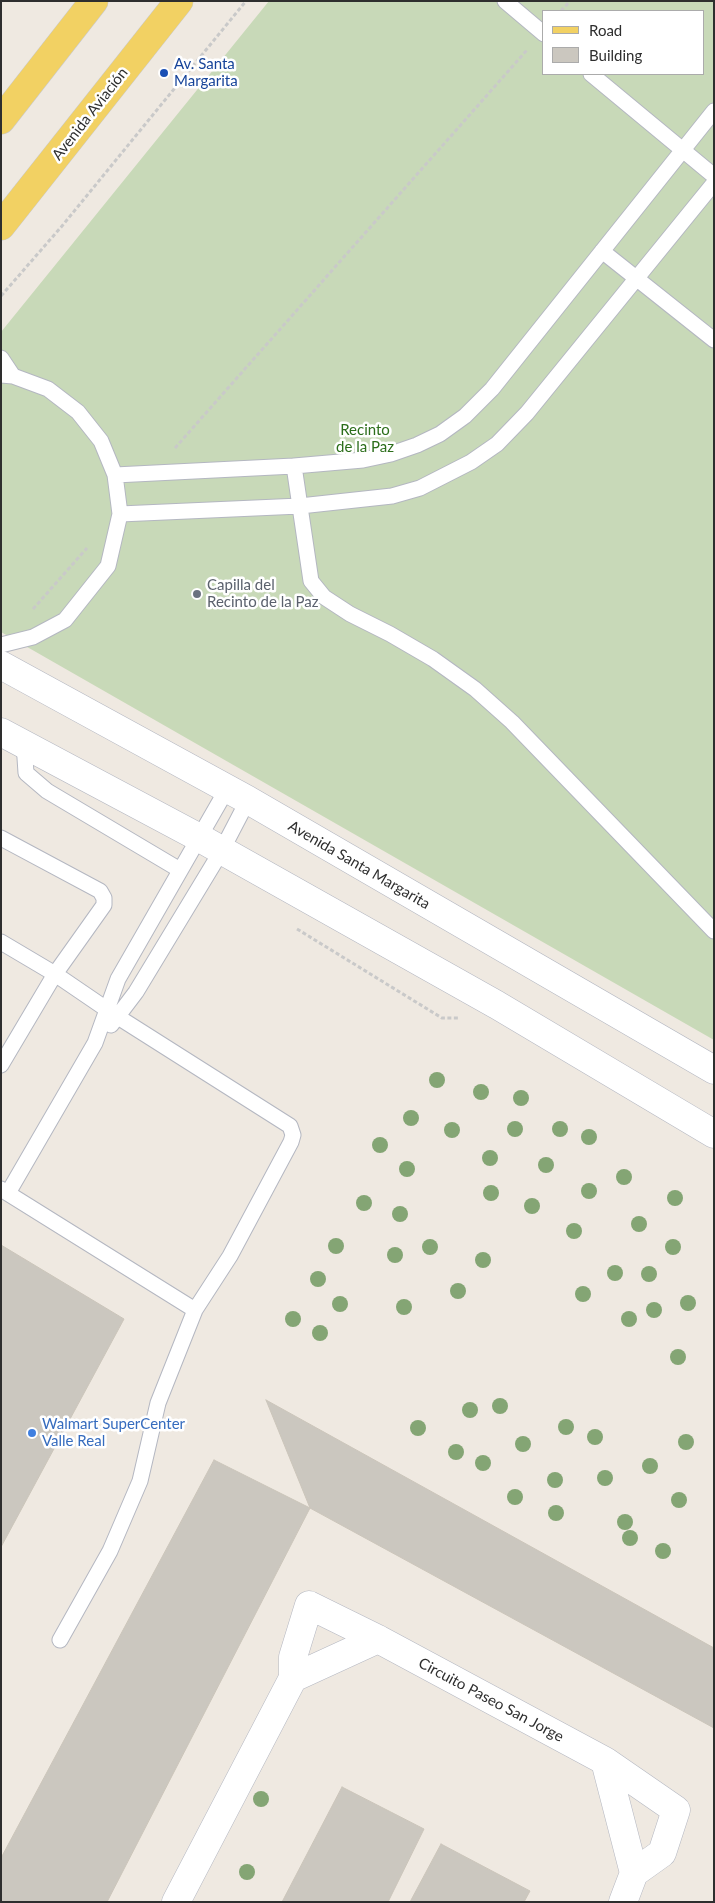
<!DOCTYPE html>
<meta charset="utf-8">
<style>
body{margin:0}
#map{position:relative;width:715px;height:1903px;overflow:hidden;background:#efe9e1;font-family:Lato,sans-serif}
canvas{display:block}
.frame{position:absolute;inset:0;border:2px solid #2e2e2e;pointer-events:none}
.legend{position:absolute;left:542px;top:10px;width:162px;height:65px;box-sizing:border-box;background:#fff;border:1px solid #ababab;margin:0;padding:6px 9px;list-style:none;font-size:15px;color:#2e2e2e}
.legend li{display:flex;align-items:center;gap:10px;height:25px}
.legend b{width:25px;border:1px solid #ababab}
</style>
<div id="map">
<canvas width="715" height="1903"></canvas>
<div class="frame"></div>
<ul class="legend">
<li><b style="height:6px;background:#f2d163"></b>Road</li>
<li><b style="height:14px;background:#cbc7bf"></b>Building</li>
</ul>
</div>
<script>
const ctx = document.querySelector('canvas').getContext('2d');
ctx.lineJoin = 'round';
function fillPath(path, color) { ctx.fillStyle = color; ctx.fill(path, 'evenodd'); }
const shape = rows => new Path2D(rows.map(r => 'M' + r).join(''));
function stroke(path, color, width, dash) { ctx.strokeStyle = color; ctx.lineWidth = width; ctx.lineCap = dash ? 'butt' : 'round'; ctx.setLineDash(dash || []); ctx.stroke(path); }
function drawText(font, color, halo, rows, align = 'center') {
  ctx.font = font + ' Lato,sans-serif'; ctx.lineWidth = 5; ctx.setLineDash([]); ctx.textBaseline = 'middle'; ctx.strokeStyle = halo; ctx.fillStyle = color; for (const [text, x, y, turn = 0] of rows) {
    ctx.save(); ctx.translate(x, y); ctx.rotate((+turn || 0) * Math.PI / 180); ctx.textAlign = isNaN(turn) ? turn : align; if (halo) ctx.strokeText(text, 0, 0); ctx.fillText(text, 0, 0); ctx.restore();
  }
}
fillPath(shape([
 [269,1,714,1,714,1040,1,632,1,332],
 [544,11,704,11,704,74,544,74]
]), '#c8d9b8');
const building = shape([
 [1,1245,124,1319,1,1547,1,1245],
 [266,1400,714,1648,714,1728,310,1508,266,1400],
 [214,1460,310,1508,107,1902,1,1902,1,1858,214,1460],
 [342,1787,424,1829,388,1902,282,1902,342,1787],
 [441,1844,530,1891,524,1902,410,1902,441,1844]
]);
fillPath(building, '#cbc7bf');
stroke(building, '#cbc5ba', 1);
const service = shape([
 [505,1,544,34],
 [591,74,714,176],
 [602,251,714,340],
 [1,358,13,376],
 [1,375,13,376,48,389,78,412,101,441,115,475,120,514,108,566,65,620,33,637,1,645],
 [294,466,311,581,324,597,350,614,390,634,433,659,475,689,512,722,714,931],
 [115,475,294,466,363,460,391,454,417,445,440,434,465,416,492,389,714,111],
 [120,514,300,506,392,496,420,488,471,462,497,444,527,413,714,183],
 [24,743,26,773,47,791,180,870],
 [1,838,100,891,104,898,104,905,55,974,1,1065],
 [1,942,55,974,118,1017,290,1126,293,1135,291,1142,230,1256,195,1310,1,1189],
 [111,1025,136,992,222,850,248,800],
 [8,1193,95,1043,118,979,227,789],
 [60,1640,110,1551,140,1481,158,1403,195,1310]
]);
const minor = shape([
 [293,1678,378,1639],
 [605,1761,634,1873],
 [176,1902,293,1678,293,1657,309,1605,378,1639,605,1761,676,1810,662,1853,634,1873,623,1902]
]);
const secondary = shape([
 [1,665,248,800,714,1070],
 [1,732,198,837,497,1005,714,1134]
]);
const primary = shape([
 [1,120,94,1],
 [1,226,179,1]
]);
stroke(service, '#b4b7c1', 17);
stroke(minor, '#b4b7c1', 29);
stroke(secondary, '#b4b7c1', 29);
stroke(primary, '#c9c9c9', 29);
stroke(shape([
 [561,11,570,1],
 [1,296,62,226,246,1],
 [175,448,527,50],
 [33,609,87,548],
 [297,929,442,1018,458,1018]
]), '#c9c9c9', 3, [4, 2.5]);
stroke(service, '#fff', 15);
stroke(minor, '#fff', 28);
stroke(secondary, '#fff', 28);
stroke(primary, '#f2d163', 28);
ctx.fillStyle = '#84a574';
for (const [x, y] of [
 [437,1080],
 [481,1092],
 [521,1098],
 [411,1118],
 [515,1129],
 [560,1129],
 [452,1130],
 [589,1137],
 [380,1145],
 [490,1158],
 [546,1165],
 [407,1169],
 [624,1177],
 [589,1191],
 [491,1193],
 [675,1198],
 [364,1203],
 [532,1206],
 [400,1214],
 [639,1224],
 [574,1231],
 [336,1246],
 [430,1247],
 [673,1247],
 [395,1255],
 [483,1260],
 [615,1273],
 [649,1274],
 [318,1279],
 [458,1291],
 [583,1294],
 [688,1303],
 [340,1304],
 [404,1307],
 [654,1310],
 [293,1319],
 [629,1319],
 [320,1333],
 [678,1357],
 [500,1406],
 [470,1410],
 [566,1427],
 [418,1428],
 [595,1437],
 [686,1442],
 [523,1444],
 [456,1452],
 [483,1463],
 [650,1466],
 [605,1478],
 [555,1480],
 [515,1497],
 [679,1500],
 [556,1513],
 [625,1522],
 [630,1538],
 [663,1551],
 [261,1799],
 [247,1872]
]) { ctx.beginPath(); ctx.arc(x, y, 8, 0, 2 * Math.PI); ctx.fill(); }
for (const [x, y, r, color] of [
 [164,73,5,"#1a4fb4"],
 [197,594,5,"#6b7280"],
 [32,1433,5,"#3f7fe0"]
]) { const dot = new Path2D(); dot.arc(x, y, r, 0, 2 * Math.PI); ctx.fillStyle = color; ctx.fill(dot); stroke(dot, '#fff', 2); }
drawText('15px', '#164399', '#fff', [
 ["Av. Santa",174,64],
 ["Margarita",174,81]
], 'left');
drawText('15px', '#2e2e2e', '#fff', [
 ["Avenida Aviación",90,114,-52],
 ["Avenida Santa Margarita",359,865,30],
 ["Circuito Paseo San Jorge",491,1700,28]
]);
drawText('15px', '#2c6e1b', '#fff', [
 ["Recinto",365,430],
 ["de la Paz",365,447]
]);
drawText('15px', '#5b616d', '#fff', [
 ["Capilla del",207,585],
 ["Recinto de la Paz",207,602]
], 'left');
drawText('15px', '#366cbe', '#fff', [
 ["Walmart SuperCenter",42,1424],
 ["Valle Real",42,1441]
], 'left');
</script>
